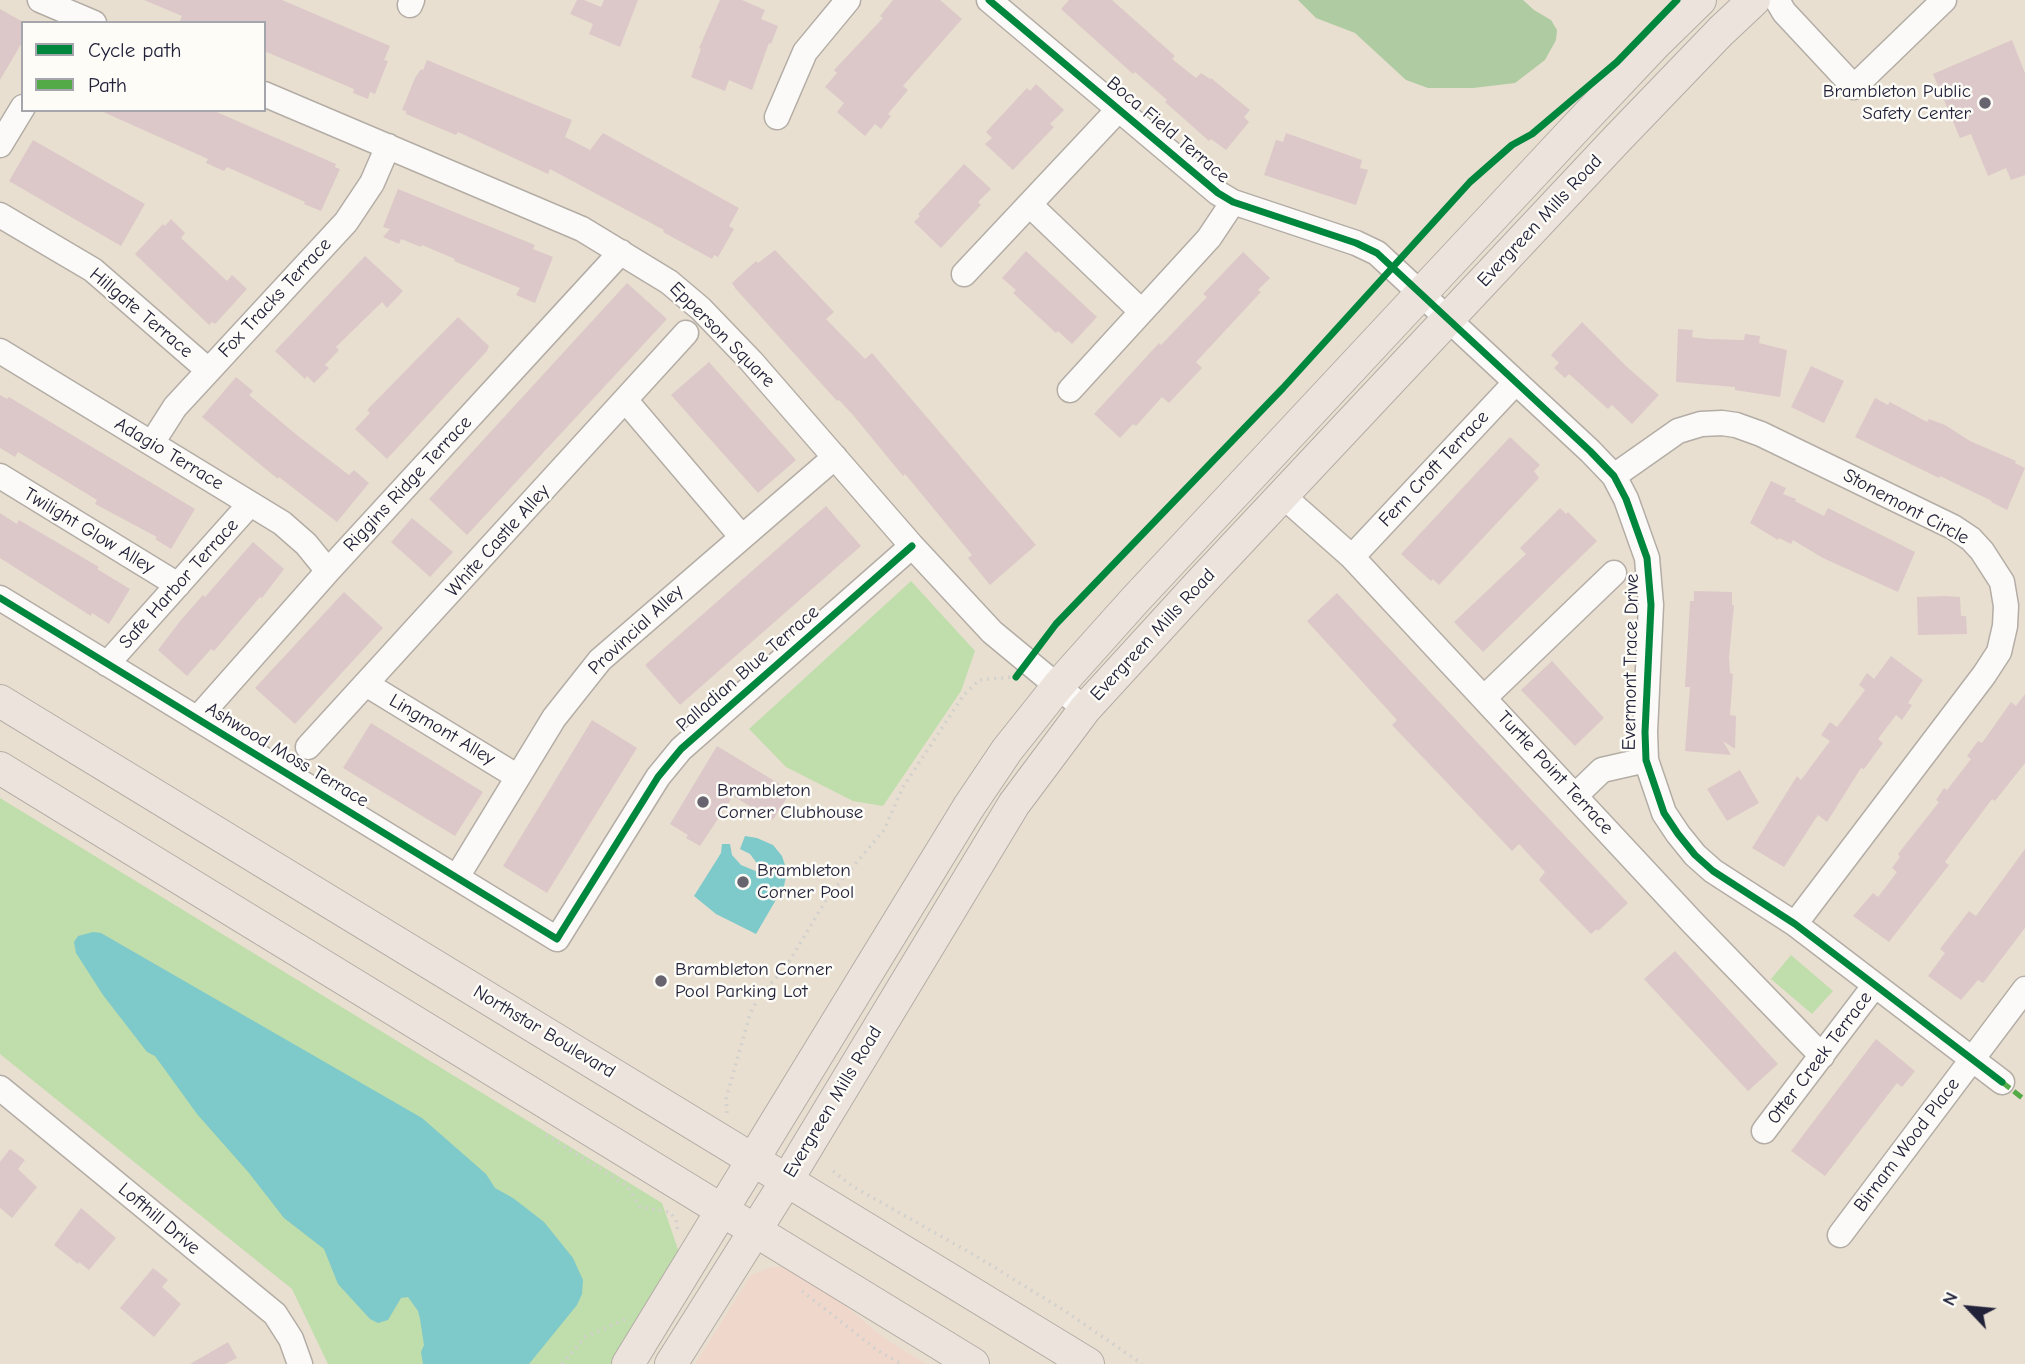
<!DOCTYPE html>
<style>
body{margin:0}
#map{position:relative;width:2025px;height:1364px;overflow:hidden;background:#e8dfd0;font-family:"Comic Neue",sans-serif}
canvas{display:block}
.legend{position:absolute;left:21px;top:21px;width:245px;height:91px;box-sizing:border-box;background:#fdfcf7;border:2px solid #a5a5ac;margin:0;padding:9px 12px;list-style:none;font-size:21px;color:#22223b}
.legend li{display:flex;align-items:center;gap:14px;height:35px}
.legend b{width:35px;border:2px solid #a5a5ac}
.north{position:absolute;left:1934px;top:1273px;width:70px;height:70px;-webkit-text-stroke:5px #fdfcf7;paint-order:stroke;rotate:296deg;font-size:19px;font-weight:700;line-height:28px;text-align:center;color:#22223b}
.north::after{content:'';display:block;margin:auto;width:24px;height:32px;background:#22223b;clip-path:polygon(50% 0,100% 100%,50% 72%,0 100%)}
</style>
<div id="map">
<canvas width="2025" height="1364"></canvas>
<ul class="legend">
<li><b style="height:9px;background:#00873e"></b>Cycle path</li>
<li><b style="height:9px;background:#53aa46"></b>Path</li>
</ul>
<div class="north">N</div>
</div>
<script>
const ctx = document.querySelector('canvas').getContext('2d');
ctx.lineJoin = 'round';
function fillPath(path, color) { ctx.fillStyle = color; ctx.fill(path, 'evenodd'); }
const shape = rows => new Path2D(rows.map(r => 'M' + r).join(''));
function stroke(path, color, width, dash) { ctx.strokeStyle = color; ctx.lineWidth = width; ctx.lineCap = dash ? 'butt' : 'round'; ctx.setLineDash(dash || []); ctx.stroke(path); }
function drawText(font, color, halo, rows, align = 'center') {
  ctx.font = font + ' "Comic Neue",sans-serif'; ctx.lineWidth = 5; ctx.setLineDash([]); ctx.textBaseline = 'middle'; ctx.strokeStyle = halo; ctx.fillStyle = color; for (const [text, x, y, turn = 0] of rows) {
    ctx.save(); ctx.translate(x, y); ctx.rotate((+turn || 0) * Math.PI / 180); ctx.textAlign = isNaN(turn) ? turn : align; if (halo) ctx.strokeText(text, 0, 0); ctx.fillText(text, 0, 0); ctx.restore();
  }
}
fillPath(shape([
 [772,1267,794,1267,816,1281,884,1338,926,1364,695,1364,751,1275]
]), '#f0d7cc');
fillPath(shape([
 [911,581,975,651,961,691,883,806,853,801,786,767,749,729],
 [0,798,662,1203,680,1255,612,1364,328,1364,292,1289,0,1054],
 [1791,955,1833,991,1812,1014,1771,979]
]), '#c0ddac');
fillPath(shape([
 [1298,0,1523,0,1534,10,1551,20,1557,30,1556,40,1545,60,1515,83,1473,88,1428,88,1406,80,1355,33,1316,18]
]), '#aecba1');
fillPath(shape([
 [745,836,757,838,773,845,782,856,787,871,784,886,756,934,716,914,694,896,721,853,722,844,730,844,732,855,741,865,758,872,762,870,750,854,740,849],
 [93,932,101,933,422,1118,486,1174,495,1188,513,1198,544,1222,573,1258,583,1280,582,1294,577,1305,529,1364,423,1364,421,1352,424,1345,420,1319,418,1311,408,1297,401,1298,388,1320,378,1323,370,1319,338,1284,324,1249,284,1218,249,1173,197,1114,155,1056,147,1052,103,995,76,953,74,942,78,936]
]), '#7ec9ca');
fillPath(shape([
 [144,0,282,0,390,46,384,60,388,61,375,94,370,92,368,99,353,93,354,89,264,51,264,23,179,23,182,16],
 [577,0,584,0,601,7,604,0,638,0,620,47,589,34,593,24,570,14],
 [720,0,742,0,765,10,761,19,778,26,771,44,769,43,752,90,729,80,725,91,691,77,701,49,699,48],
 [893,0,940,0,962,19,903,86,908,90,888,114,891,116,881,129,875,124,865,136,837,112,844,103,825,87,837,73,834,70,883,18,880,16],
 [1069,0,1112,0,1175,56,1172,59,1196,78,1201,73,1210,79,1211,78,1250,110,1244,117,1249,122,1226,150,1211,139,1209,141,1165,102,1167,100,1135,72,1133,74,1061,9],
 [0,9,23,22,23,41,0,80],
 [2012,40,2025,73,2025,175,2011,180,2006,168,1988,176,1971,134,1960,138,1933,74],
 [427,60,572,120,565,137,590,150,603,133,739,208,729,226,734,229,718,257,714,255,712,259,663,232,664,230,550,169,548,174,458,132,456,135,406,114,406,111,402,110,415,78,421,69,423,70],
 [1036,84,1064,110,1050,124,1054,127,1013,170,985,144,992,138,986,132,1027,88,1030,91],
 [99,110,212,110,336,164,335,167,340,169,321,211,304,204,305,202,227,167,224,171,206,163,208,159],
 [1286,133,1362,160,1360,168,1368,170,1356,205,1264,175,1276,140,1283,142],
 [33,140,145,204,121,246,9,181],
 [964,164,991,189,978,202,981,205,941,248,914,222,920,216,918,214],
 [398,189,535,245,533,249,553,257,535,303,516,295,520,288,454,261,455,259,422,245,421,247,401,239,399,244,383,237,390,229,383,227],
 [171,219,185,233,181,238,227,281,232,275,247,289,215,324,212,322,209,325,135,254,163,224,165,226],
 [775,250,834,312,826,319,865,359,872,353,1036,545,990,585,968,558,972,555,905,474,903,476,853,415,839,400,837,401,735,288,732,283,756,261,758,263],
 [1026,251,1097,317,1072,344,1058,331,1056,333,1013,293,1016,290,1002,278],
 [1243,252,1270,278,1258,290,1261,292,1196,362,1202,368,1169,403,1162,397,1136,426,1133,424,1120,438,1094,414,1159,343,1161,345,1207,297,1203,294],
 [365,256,403,291,387,308,382,302,336,347,339,350,325,365,329,368,314,383,307,376,305,379,275,351],
 [627,283,667,319,467,535,429,499],
 [458,317,489,346,487,351,387,459,355,429,370,413,367,410],
 [1582,322,1627,367,1659,395,1632,424,1612,405,1608,409,1569,374,1565,378,1554,368,1559,363,1551,355],
 [1678,329,1693,330,1692,337,1708,339,1744,340,1745,334,1760,336,1759,343,1787,350,1780,397,1735,390,1735,387,1676,382],
 [709,362,796,460,758,493,671,395],
 [1811,366,1844,381,1824,423,1791,407],
 [236,377,253,391,249,395,298,436,349,475,354,470,369,483,337,522,279,477,278,479,202,417],
 [0,395,7,399,9,397,195,509,171,549,155,539,157,537,95,504,97,500,18,452,15,457,0,448],
 [1875,398,1888,405,1890,402,1927,422,1929,419,1945,425,1970,441,2016,461,2015,463,2025,468,2007,510,1991,502,1992,501,1940,476,1939,478,1855,437],
 [1510,437,1540,465,1534,471,1539,478,1439,585,1433,579,1431,581,1401,554],
 [1771,481,1786,488,1783,494,1796,499,1795,501,1824,516,1828,508,1915,552,1898,592,1823,558,1793,540,1791,544,1779,538,1778,540,1750,523],
 [826,506,861,546,680,705,645,665],
 [1560,508,1566,514,1568,512,1597,541,1483,652,1454,622,1526,554,1520,548],
 [0,513,17,524,19,520,99,567,97,569,130,589,109,624,92,613,91,616,0,558],
 [412,518,453,552,430,577,391,542],
 [253,542,284,569,262,598,260,597,214,651,211,649,187,676,158,650,181,620,203,595,205,597],
 [1694,591,1732,592,1732,605,1734,605,1729,657,1730,673,1733,674,1730,715,1736,716,1735,749,1723,741,1731,755,1685,751,1690,687,1685,687,1687,655,1690,601,1694,601],
 [344,592,383,628,295,724,255,688],
 [1337,593,1628,903,1598,931,1597,929,1591,934,1539,880,1545,872,1519,844,1512,851,1413,747,1392,725,1397,720,1307,621],
 [1945,596,1960,597,1961,616,1966,616,1967,634,1918,635,1917,597],
 [1891,656,1923,680,1908,703,1912,705,1902,720,1896,715,1878,739,1883,743,1864,769,1861,768,1827,822,1818,815,1784,867,1752,848,1797,776,1801,780,1830,741,1821,735,1830,722,1837,727,1865,690,1859,685,1867,673,1874,679],
 [1552,661,1604,718,1575,746,1521,690],
 [2025,694,2025,763,1995,801,1992,799,1945,862,1949,865,1889,942,1853,916,1873,893,1878,897,1897,872,1892,868,1900,857,1898,854,1939,802,1936,800,1944,788,1947,790,1971,759,1967,756,1978,741,1982,743,2011,702,2016,706],
 [592,720,637,748,547,893,503,866],
 [371,723,483,792,455,836,343,768],
 [717,746,791,791,773,820,733,796,700,846,686,838,688,835,670,824],
 [1740,770,1759,803,1727,821,1707,789],
 [2025,849,2025,928,1983,983,1978,980,1961,1000,1928,976,1945,953,1940,949,1969,911,1976,916],
 [1675,951,1778,1064,1748,1091,1644,979],
 [1876,1039,1915,1071,1902,1087,1897,1083,1825,1176,1791,1151],
 [10,1149,25,1160,18,1169,37,1187,12,1218,0,1208,0,1162],
 [81,1208,116,1238,89,1270,79,1262,78,1264,54,1245],
 [153,1268,168,1280,162,1287,181,1304,154,1337,120,1308],
 [228,1342,237,1358,225,1364,190,1364]
]), '#dcc8c8');
const minor = shape([
 [40,0,94,23],
 [989,0,1218,193,1233,202,1356,243,1377,253,1590,451,1614,476,1626,499,1647,558,1651,605,1645,732,1646,760,1664,813,1678,834,1695,855,1713,871,1795,924,2002,1082],
 [1777,0,1784,12,1854,87,1944,0],
 [410,5,412,0],
 [264,94,582,229,669,282,701,309,751,361,912,546,992,632,1085,709],
 [777,117,805,52,848,0],
 [0,145,23,107],
 [1030,205,1141,311],
 [0,215,93,270,208,370],
 [964,274,1118,110],
 [0,351,282,523,306,544,328,571],
 [1070,390,1209,238,1233,202],
 [626,401,741,536],
 [152,443,175,407,346,222,372,183,388,146],
 [0,476,178,585],
 [1614,476,1678,431,1701,424,1722,423,1736,425,1761,434,1953,527,1971,539,1982,551,2002,582,2006,606,2005,626,1999,652,1984,675,1795,924],
 [1283,496,1352,557,1693,923,1822,1056],
 [1352,557,1516,382],
 [0,598,557,939,658,777,681,749,912,546],
 [107,664,250,504],
 [366,684,518,777],
 [1484,698,1614,573],
 [197,719,328,571,621,252],
 [308,747,686,333],
 [1576,795,1602,770,1646,760],
 [457,877,554,718,600,660,835,457],
 [0,1088,275,1314,291,1339,300,1364],
 [1764,1131,1875,985],
 [1840,1235,2025,989]
]);
const major = shape([
 [0,701,1088,1364],
 [0,768,973,1364],
 [628,1364,968,808,1007,750,1058,686,1135,600,1571,133,1656,43,1700,0],
 [671,1364,787,1180,1014,804,1085,709,1203,580,1617,139,1721,31,1754,0]
]);
stroke(minor, '#b3ada6', 27);
stroke(major, '#b3ada6', 34);
stroke(shape([
 [1405,253,1470,182,1512,145,1539,127],
 [1040,644,1056,624,1283,388,1379,282],
 [727,1113,726,1099,750,1014,759,996,786,967,829,895,884,830,903,787,963,696,979,680,1013,677],
 [546,1135,627,1186,640,1207,670,1212,676,1220,678,1233],
 [833,1171,852,1186,976,1256,1065,1311,1142,1364],
 [802,1291,877,1350,901,1364],
 [562,1364,585,1337,626,1319]
]), '#d3d1cd', 3.5, [2, 5]);
stroke(minor, '#fcfaf8', 24);
stroke(major, '#ece4dc', 32);
stroke(shape([
 [2002,1082,2025,1100]
]), '#53aa46', 5, [10, 5]);
stroke(shape([
 [989,0,1218,193,1233,202,1356,243,1377,253,1590,451,1614,476,1626,499,1647,558,1651,605,1645,732,1646,760,1664,813,1678,834,1695,855,1713,871,1795,924,2002,1082],
 [0,598,557,939,658,777,681,749,912,546],
 [1016,677,1056,624,1283,388,1470,182,1512,145,1532,134,1617,62,1677,0]
]), '#00873e', 7);
for (const [x, y, r, color] of [
 [1985,103,7,"#67646f"],
 [703,802,7,"#67646f"],
 [743,882,7,"#67646f"],
 [661,981,7,"#67646f"]
]) { const dot = new Path2D(); dot.arc(x, y, r, 0, 2 * Math.PI); ctx.fillStyle = color; ctx.fill(dot); stroke(dot, '#fdfcf7', 2.5); }
drawText('19px', '#22223b', '#fdfcf7', [
 ["Brambleton Public",1971,92,"right"],
 ["Safety Center",1971,114,"right"],
 ["Brambleton",717,791],
 ["Corner Clubhouse",717,813],
 ["Brambleton",757,871],
 ["Corner Pool",757,893],
 ["Brambleton Corner",675,970],
 ["Pool Parking Lot",675,992]
], 'left');
drawText('19px', '#22223b', '#fdfcf7', [
 ["Boca Field Terrace",1168,130,40],
 ["Evergreen Mills Road",1540,221,-47],
 ["Fox Tracks Terrace",275,298,-47],
 ["Hillgate Terrace",141,313,40],
 ["Epperson Square",722,335,45],
 ["Adagio Terrace",169,454,31],
 ["Fern Croft Terrace",1434,469,-47],
 ["Riggins Ridge Terrace",408,484,-47],
 ["Stonemont Circle",1906,507,28],
 ["Twilight Glow Alley",89,531,31],
 ["White Castle Alley",498,541,-48],
 ["Safe Harbor Terrace",179,584,-48],
 ["Provincial Alley",636,630,-43],
 ["Evergreen Mills Road",1153,635,-47],
 ["Evermont Trace Drive",1631,662,-89],
 ["Palladian Blue Terrace",748,669,-41],
 ["Lingmont Alley",442,730,31],
 ["Ashwood Moss Terrace",287,755,31],
 ["Turtle Point Terrace",1555,773,47],
 ["Northstar Boulevard",544,1032,31],
 ["Otter Creek Terrace",1820,1058,-53],
 ["Evergreen Mills Road",833,1102,-59],
 ["Birnam Wood Place",1907,1145,-53],
 ["Lofthill Drive",159,1219,40]
]);
</script>
